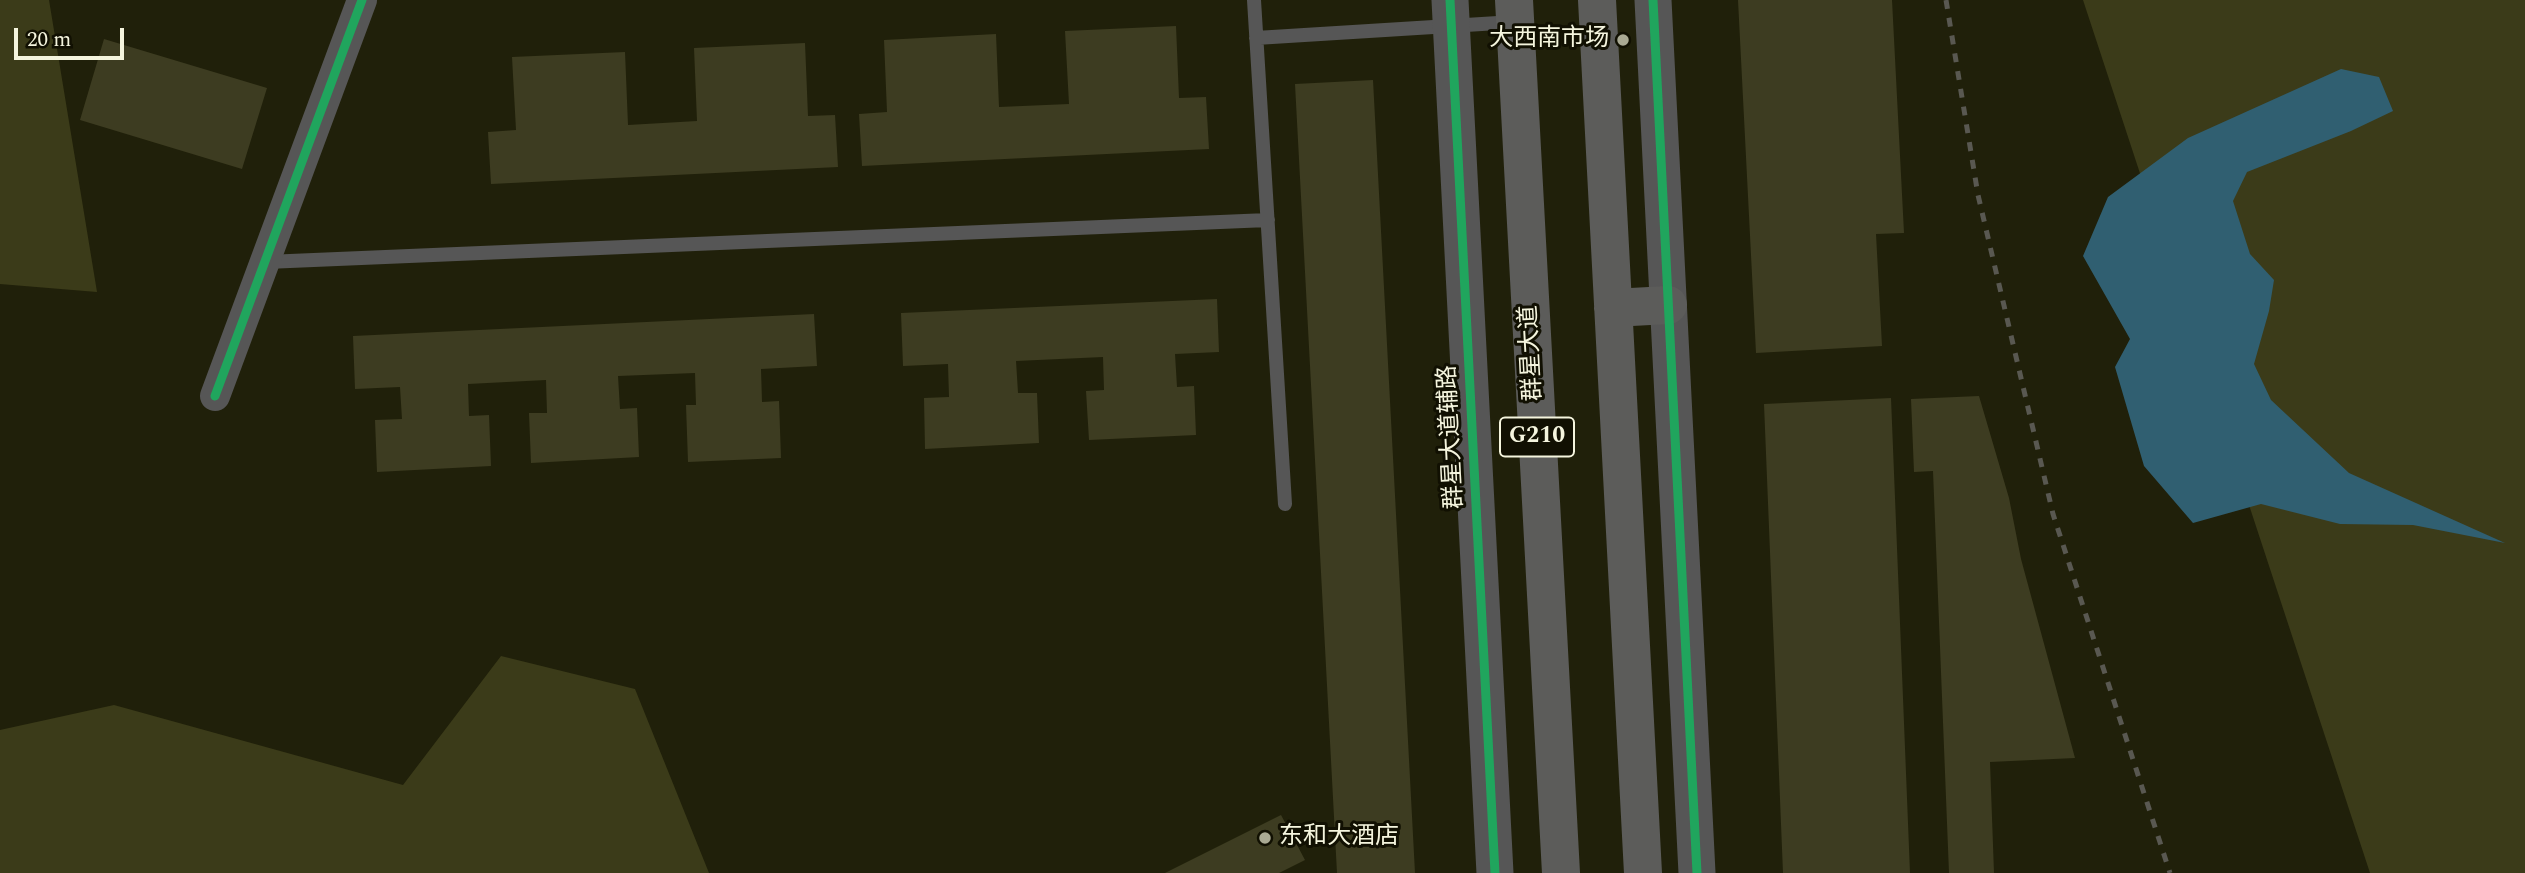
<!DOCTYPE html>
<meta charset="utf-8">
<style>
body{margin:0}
#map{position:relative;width:2525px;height:873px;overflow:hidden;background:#20200a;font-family:Spectral,serif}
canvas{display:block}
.scale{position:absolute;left:14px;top:28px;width:110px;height:32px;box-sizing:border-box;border:4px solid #f5f5de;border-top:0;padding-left:9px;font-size:21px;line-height:24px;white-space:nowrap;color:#f5f5de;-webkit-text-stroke:5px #111002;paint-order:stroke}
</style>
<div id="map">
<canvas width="2525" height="873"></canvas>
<div class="scale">20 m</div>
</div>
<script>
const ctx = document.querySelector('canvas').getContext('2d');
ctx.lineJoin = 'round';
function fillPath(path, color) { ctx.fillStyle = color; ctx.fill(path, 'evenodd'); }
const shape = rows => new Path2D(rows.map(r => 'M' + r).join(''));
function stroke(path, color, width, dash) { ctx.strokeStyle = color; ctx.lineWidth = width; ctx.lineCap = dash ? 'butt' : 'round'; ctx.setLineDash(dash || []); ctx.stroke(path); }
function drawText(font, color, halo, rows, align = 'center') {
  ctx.font = font + ' Spectral,"Noto Sans SC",serif'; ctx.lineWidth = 6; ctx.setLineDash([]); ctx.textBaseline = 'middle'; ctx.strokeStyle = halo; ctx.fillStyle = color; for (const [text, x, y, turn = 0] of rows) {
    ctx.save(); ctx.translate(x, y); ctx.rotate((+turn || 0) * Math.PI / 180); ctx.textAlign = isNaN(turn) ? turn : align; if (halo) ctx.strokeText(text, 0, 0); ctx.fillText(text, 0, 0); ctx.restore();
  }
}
fillPath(shape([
 [0,0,49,0,97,292,0,284],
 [2083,0,2525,0,2525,873,2370,873],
 [501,656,635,689,709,873,0,873,0,730,114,705,403,785]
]), '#3b3b19');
fillPath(shape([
 [2341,69,2379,77,2393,111,2351,131,2247,172,2233,201,2250,254,2274,280,2269,311,2254,364,2271,400,2349,473,2505,543,2413,525,2340,524,2261,504,2193,523,2144,466,2115,367,2130,339,2083,256,2108,197,2188,138]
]), '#305f71');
fillPath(shape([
 [1738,0,1892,0,1904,233,1876,234,1882,346,1756,353],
 [1176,26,1179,98,1206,97,1209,149,862,166,859,114,887,112,884,40,996,34,999,107,1069,104,1065,31],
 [104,39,267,88,242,169,80,120],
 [805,43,808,116,835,115,838,167,491,184,488,132,516,130,512,57,625,52,628,125,697,121,694,48],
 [1373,80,1415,873,1337,873,1295,84],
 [1217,299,1219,352,1175,354,1177,387,1194,386,1196,435,1089,440,1086,391,1104,390,1103,357,1016,361,1018,393,1037,393,1039,443,925,449,924,398,949,397,948,364,903,366,901,313],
 [814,314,817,366,761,369,762,402,779,401,781,458,688,462,686,405,696,405,695,373,618,376,620,409,637,408,639,457,531,463,529,413,547,413,546,380,468,384,469,416,489,415,491,466,377,472,375,420,402,419,400,387,355,389,353,336],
 [1979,396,2009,498,2021,559,2075,758,1990,762,1994,873,1949,873,1933,471,1914,472,1911,399],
 [1891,398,1910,873,1783,873,1764,404],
 [1281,815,1305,860,1279,873,1165,873]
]), '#3d3c21');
stroke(shape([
 [1254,0,1285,504],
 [1256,38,1514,22],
 [266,262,1268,220]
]), '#565656', 14);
stroke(shape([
 [215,396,362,0]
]), '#565656', 30);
stroke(shape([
 [1450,0,1495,873],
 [1653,0,1697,873]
]), '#565656', 37);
stroke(shape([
 [1514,0,1561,873],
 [1597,0,1643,873],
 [1613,308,1668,305]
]), '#5c5c5a', 38);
stroke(shape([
 [1946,0,1978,195,2053,514,2170,873]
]), '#595851', 5, [9, 9]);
stroke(shape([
 [1450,0,1495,873],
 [1653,0,1697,873],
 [215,396,362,0]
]), '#20a55d', 9);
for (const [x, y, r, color] of [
 [1623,40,7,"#aaaa94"],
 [1265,838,7,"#aaaa94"]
]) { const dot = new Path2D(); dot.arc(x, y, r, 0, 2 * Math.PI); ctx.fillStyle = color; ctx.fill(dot); stroke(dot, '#111002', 2.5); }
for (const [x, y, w] of [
 [1537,437,74]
]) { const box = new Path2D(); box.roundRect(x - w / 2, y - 19.5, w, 39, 5); ctx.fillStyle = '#111002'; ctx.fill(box); stroke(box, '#f5f5de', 2); }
drawText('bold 23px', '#f5f5de', null, [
 ["G210",1537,437]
]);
drawText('24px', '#f5f5de', '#111002', [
 ["大西南市场",1609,40],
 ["东和大酒店",1279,838,"left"]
], 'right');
drawText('24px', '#f5f5de', '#111002', [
 ["群星大道",1533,353,-93],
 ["群星大道辅路",1453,437,-93]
]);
</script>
